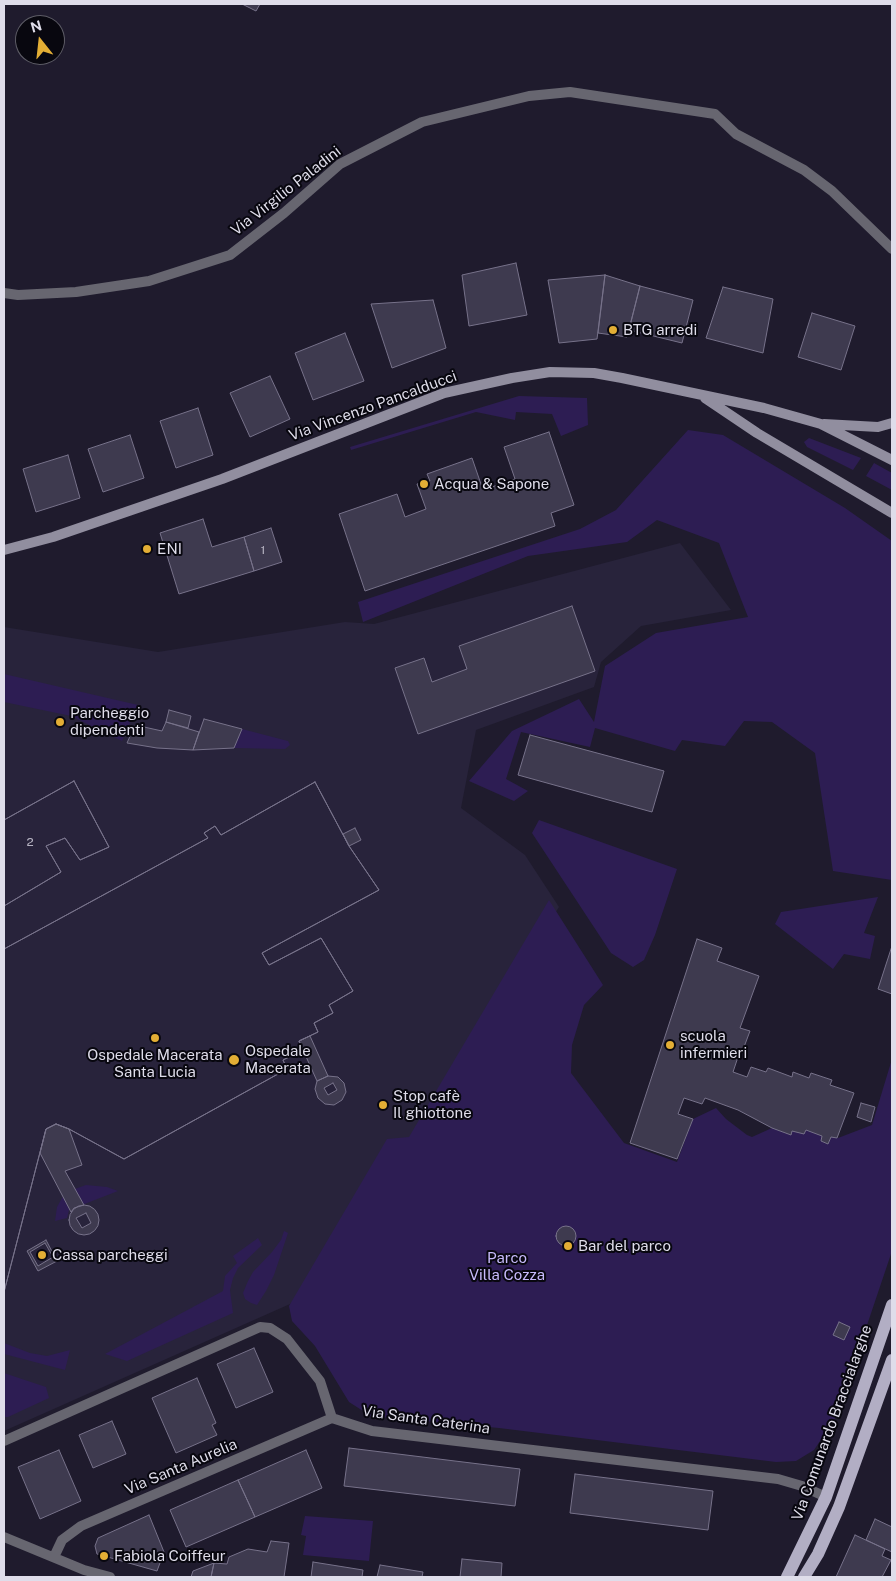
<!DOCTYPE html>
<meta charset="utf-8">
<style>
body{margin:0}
#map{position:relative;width:896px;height:1581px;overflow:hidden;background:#1f1b2d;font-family:"Public Sans",sans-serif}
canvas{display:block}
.frame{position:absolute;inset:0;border:5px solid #dfddea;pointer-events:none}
.north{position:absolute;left:15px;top:15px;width:50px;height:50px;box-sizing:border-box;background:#08070f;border:1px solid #5e5d67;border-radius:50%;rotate:344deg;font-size:14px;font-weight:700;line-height:20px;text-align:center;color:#dfddea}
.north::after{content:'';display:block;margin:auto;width:18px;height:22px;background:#e3ae35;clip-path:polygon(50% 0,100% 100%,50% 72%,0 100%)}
</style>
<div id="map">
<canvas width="896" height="1581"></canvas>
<div class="frame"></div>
<div class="north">N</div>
</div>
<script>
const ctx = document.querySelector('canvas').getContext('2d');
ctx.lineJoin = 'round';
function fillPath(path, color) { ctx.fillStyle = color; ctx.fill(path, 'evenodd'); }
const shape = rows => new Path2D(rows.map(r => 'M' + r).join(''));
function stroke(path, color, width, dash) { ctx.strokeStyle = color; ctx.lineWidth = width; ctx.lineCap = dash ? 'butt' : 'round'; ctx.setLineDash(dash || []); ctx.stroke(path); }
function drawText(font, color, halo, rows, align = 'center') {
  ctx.font = font + ' "Public Sans",sans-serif'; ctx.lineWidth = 4; ctx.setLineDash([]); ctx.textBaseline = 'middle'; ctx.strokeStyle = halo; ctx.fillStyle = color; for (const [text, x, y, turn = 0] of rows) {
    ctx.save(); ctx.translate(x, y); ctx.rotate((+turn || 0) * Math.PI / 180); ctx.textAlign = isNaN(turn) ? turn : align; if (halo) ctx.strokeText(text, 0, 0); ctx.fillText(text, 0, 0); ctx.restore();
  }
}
fillPath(shape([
 [680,543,731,610,641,626,601,662,594,687,476,730,461,808,525,855,559,907,511,980,419,1140,299,1300,4,1431,4,627,158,652,345,622,374,624]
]), '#28233b');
fillPath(shape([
 [519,396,587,398,588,425,561,436,552,414,516,412,515,420,476,412,351,450,350,447],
 [688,430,723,435,845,508,892,541,892,880,833,871,815,753,772,722,744,721,725,746,682,740,675,751,595,728,590,747,521,732,506,779,528,791,514,801,469,781,512,731,579,699,594,722,605,666,656,633,748,617,719,543,657,520,627,542,528,556,363,622,358,602,580,529,616,510],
 [809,438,861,458,853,470,807,447,804,442],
 [874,463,892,473,892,490,866,476],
 [4,674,138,705,122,741,71,716,4,702],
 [242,729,288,741,290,745,285,749,234,748],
 [539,820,677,869,655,935,644,960,633,967,611,953,532,833],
 [878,897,864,933,875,936,870,959,844,954,833,969,775,924,781,912],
 [549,900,603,985,584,1005,572,1045,571,1073,624,1143,677,1162,693,1119,716,1108,726,1119,747,1135,752,1137,772,1128,791,1135,792,1131,804,1134,806,1130,822,1136,821,1141,828,1144,831,1137,838,1138,872,1125,892,1059,892,1251,836,1417,814,1450,796,1461,776,1462,499,1428,371,1416,349,1402,315,1346,292,1321,289,1306,387,1139,409,1137],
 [86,1185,107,1187,118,1191,69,1210,67,1218,55,1221,57,1207,62,1198,69,1191],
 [284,1231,288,1233,274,1275,266,1291,257,1305,251,1303,245,1299,243,1293,248,1281,253,1272,272,1252,281,1240],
 [258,1238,262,1245,238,1268,233,1278,230,1290,233,1313,127,1361,105,1354,223,1291,225,1276,237,1263,233,1256],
 [4,1343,30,1353,47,1356,70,1350,65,1370,4,1354],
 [4,1373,46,1387,49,1398,8,1417,4,1417],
 [305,1516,373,1521,369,1561,303,1555,306,1536,301,1535]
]), '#2d1d53');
const building = shape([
 [242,4,260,4,256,11,242,4],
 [516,263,527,315,469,326,462,275,516,263],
 [605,275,597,339,559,343,548,280,605,275],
 [605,275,640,286,627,337,598,333,605,275],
 [640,286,693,300,682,343,629,330,640,286],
 [723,287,773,299,763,353,706,338,723,287],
 [433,300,446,348,392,368,371,304,433,300],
 [812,313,855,326,841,370,798,357,812,313],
 [345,333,364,381,313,400,295,353,345,333],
 [270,376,290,419,250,437,230,393,270,376],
 [198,408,213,455,176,468,160,421,198,408],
 [549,432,574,505,551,513,555,526,365,591,339,514,397,494,405,517,426,509,417,484,430,481,427,474,472,458,483,490,515,479,504,447,549,432],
 [130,435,144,478,103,492,88,449,130,435],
 [68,455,80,498,36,512,23,469,68,455],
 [203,519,212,547,244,537,254,571,179,594,160,533,203,519],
 [271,528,282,562,254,571,244,537,271,528],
 [572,606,595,671,418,734,395,668,424,658,432,682,467,669,459,646,572,606],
 [169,710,191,716,188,728,166,722,169,710],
 [204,719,242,729,234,748,193,750,204,719],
 [166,722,199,732,193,750,157,748,127,743,135,725,162,731,166,722],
 [530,735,664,771,652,812,518,775,530,735],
 [74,781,109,847,80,860,65,838,46,846,61,872,4,906,4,820,74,781],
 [74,781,109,847,80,860,65,838,46,846,61,872,4,906,4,820,74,781],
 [315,782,349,846,379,890,262,953,269,965,321,938,353,991,329,1005,333,1013,314,1023,318,1032,299,1041,303,1050,283,1060,287,1069,124,1159,69,1129,56,1124,46,1129,4,1292,4,949,208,838,204,833,215,826,221,835,315,782],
 [315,782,349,846,379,890,262,953,269,965,321,938,353,991,329,1005,333,1013,314,1023,318,1032,299,1041,303,1050,283,1060,287,1069,124,1159,69,1129,56,1124,46,1129,4,1292,4,949,208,838,204,833,215,826,221,835,315,782],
 [355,828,361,840,349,846,343,834,355,828],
 [697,939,722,948,717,961,759,976,740,1028,750,1031,741,1055,739,1054,733,1072,747,1077,751,1067,766,1072,768,1068,792,1077,793,1072,809,1078,811,1073,832,1080,830,1085,854,1093,837,1138,831,1137,828,1144,821,1141,822,1136,806,1130,804,1134,792,1131,791,1135,772,1128,738,1110,705,1098,702,1104,684,1098,678,1114,693,1119,677,1159,630,1143,697,939],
 [892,946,892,994,878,989,892,946],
 [310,1036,328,1076,317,1081,299,1041,310,1036],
 [328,1076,338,1077,344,1083,346,1092,342,1100,334,1105,325,1104,318,1098,315,1089,317,1081,328,1076],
 [333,1083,337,1090,328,1095,324,1088,333,1083],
 [861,1103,875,1107,871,1122,857,1117,861,1103],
 [56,1124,69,1129,82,1165,65,1171,84,1205,74,1208,71,1212,40,1153,46,1129,56,1124],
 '69 1220a15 15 0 1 1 30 0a15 15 0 1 1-30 0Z',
 [86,1213,91,1223,82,1228,76,1218,86,1213],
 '556 1236a10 10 0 1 1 20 0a10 10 0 1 1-20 0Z',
 [46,1240,57,1261,38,1271,27,1251,46,1240],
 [45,1243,53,1257,38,1266,30,1252,45,1243],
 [839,1322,850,1327,844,1340,833,1335,839,1322],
 [254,1348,273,1392,236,1408,217,1364,254,1348],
 [197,1378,216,1423,212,1425,217,1435,176,1453,152,1398,197,1378],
 [112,1421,126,1454,93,1468,79,1435,112,1421],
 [349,1448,520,1469,515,1506,344,1486,349,1448],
 [59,1450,81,1501,40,1519,18,1467,59,1450],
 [306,1450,322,1488,255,1517,238,1480,306,1450],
 [575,1474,713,1491,708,1530,570,1513,575,1474],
 [238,1480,255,1517,186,1547,170,1510,238,1480],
 [149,1515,164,1552,157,1571,97,1554,95,1546,98,1538,149,1515],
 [875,1519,892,1527,892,1552,866,1540,875,1519],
 [855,1535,885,1549,882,1556,891,1560,882,1577,836,1577,855,1535],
 [271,1541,289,1543,284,1577,211,1577,214,1563,227,1564,229,1557,248,1549,267,1552,271,1541],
 [462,1559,502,1563,501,1577,460,1577,462,1559],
 [313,1562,363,1570,362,1577,311,1577,313,1562],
 [214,1563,211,1577,191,1577,193,1571,214,1563],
 [380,1565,423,1572,422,1577,377,1577,380,1565]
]);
fillPath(building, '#3e3a4f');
stroke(building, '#77728a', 1);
stroke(shape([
 [4,293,18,295,76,292,149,281,230,255,284,213,340,164,422,122,529,96,570,92,715,114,736,134,804,170,832,191,892,249],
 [4,1441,260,1327,270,1328,287,1339,320,1381,332,1418,372,1431,778,1479,802,1486,826,1497],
 [4,1537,84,1570,110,1577],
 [54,1557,62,1540,81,1526,332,1418]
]), '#676670', 10);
stroke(shape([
 [705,398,757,433,892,513],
 [824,424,878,427,892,423],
 [4,550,53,537,222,479,444,393,512,378,550,372,594,373,622,378,764,408,821,424,892,460]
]), '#918e9f', 10);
stroke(shape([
 [787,1577,826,1497,892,1305],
 [804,1577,818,1554,839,1507,892,1360]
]), '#b2aec4', 12);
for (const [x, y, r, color] of [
 [613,330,5,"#e3ae35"],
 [424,484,5,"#e3ae35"],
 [147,549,5,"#e3ae35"],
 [60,722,5,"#e3ae35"],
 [155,1038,5,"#e3ae35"],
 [670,1045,5,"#e3ae35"],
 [234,1060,6,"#e3ae35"],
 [383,1105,5,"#e3ae35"],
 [568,1246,5,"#e3ae35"],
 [42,1255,5,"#e3ae35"],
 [104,1556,5,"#e3ae35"]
]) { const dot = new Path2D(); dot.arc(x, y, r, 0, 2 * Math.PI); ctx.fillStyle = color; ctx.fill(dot); stroke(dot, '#08070f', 2); }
drawText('12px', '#b7b4c3', null, [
 ["1",263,550],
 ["2",30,842]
]);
drawText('15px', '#dfddea', '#08070f', [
 ["Via Virgilio Paladini",286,191,-38],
 ["Via Vincenzo Pancalducci",373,406,-20],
 ["Via Santa Caterina",426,1420,8],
 ["Via Comunardo Braccialarghe",832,1423,-70],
 ["Via Santa Aurelia",181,1467,-23]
]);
drawText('15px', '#dfddea', '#08070f', [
 ["BTG arredi",623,330],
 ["Acqua & Sapone",434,484],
 ["ENI",157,549],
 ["Parcheggio",70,713],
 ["dipendenti",70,730],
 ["scuola",680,1036],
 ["infermieri",680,1053],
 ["Ospedale",245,1051],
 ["Macerata",245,1068],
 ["Ospedale Macerata",155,1055,"center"],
 ["Santa Lucia",155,1072,"center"],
 ["Stop cafè",393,1096],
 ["Il ghiottone",393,1113],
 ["Bar del parco",578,1246],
 ["Cassa parcheggi",52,1255],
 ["Fabiola Coiffeur",114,1556]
], 'left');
drawText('15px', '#c7bafb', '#08070f', [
 ["Parco",507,1258],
 ["Villa Cozza",507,1275]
]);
</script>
